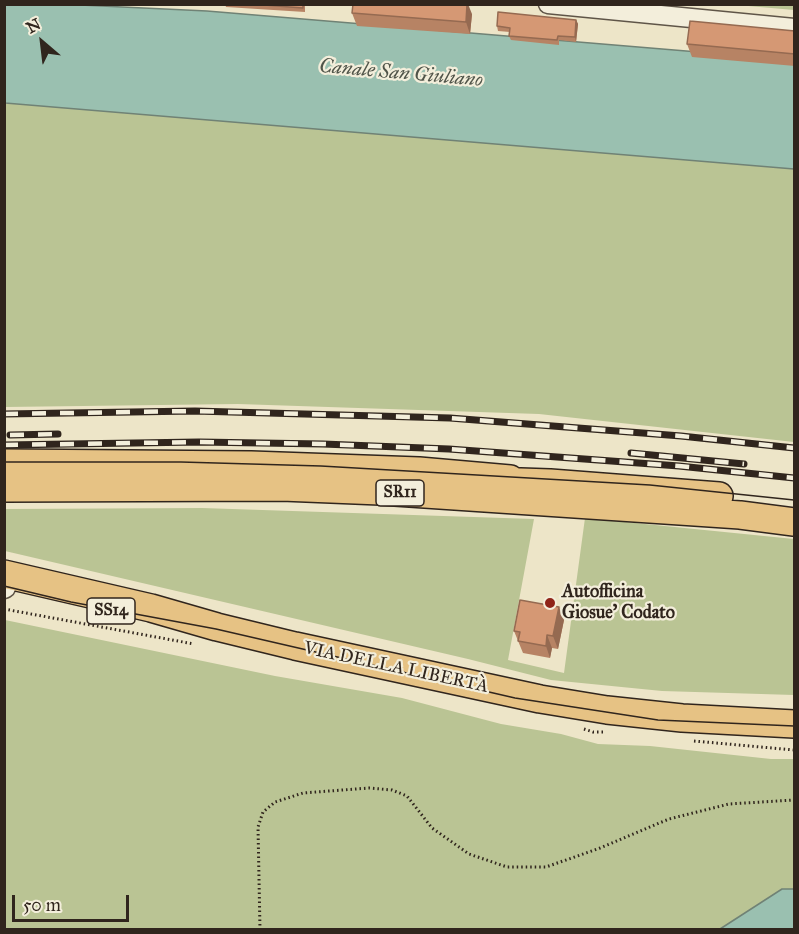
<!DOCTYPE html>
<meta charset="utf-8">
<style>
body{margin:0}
#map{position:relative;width:799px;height:934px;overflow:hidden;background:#ede5c8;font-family:"IM FELL Great Primer",serif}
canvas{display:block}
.frame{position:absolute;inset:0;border:6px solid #30251d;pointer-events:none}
.north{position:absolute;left:12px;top:12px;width:60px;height:60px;-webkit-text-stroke:4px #f3eedb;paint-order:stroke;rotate:332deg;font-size:16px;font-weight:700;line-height:24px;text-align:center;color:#30251d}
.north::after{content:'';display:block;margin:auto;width:21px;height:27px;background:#30251d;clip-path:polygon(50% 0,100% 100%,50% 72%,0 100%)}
.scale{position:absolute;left:12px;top:895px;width:117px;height:27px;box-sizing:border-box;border:3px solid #30251d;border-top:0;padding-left:8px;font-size:18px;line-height:21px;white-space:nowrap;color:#30251d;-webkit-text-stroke:4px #f3eedb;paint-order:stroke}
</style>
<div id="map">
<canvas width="799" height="934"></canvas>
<div class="frame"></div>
<div class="north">N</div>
<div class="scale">50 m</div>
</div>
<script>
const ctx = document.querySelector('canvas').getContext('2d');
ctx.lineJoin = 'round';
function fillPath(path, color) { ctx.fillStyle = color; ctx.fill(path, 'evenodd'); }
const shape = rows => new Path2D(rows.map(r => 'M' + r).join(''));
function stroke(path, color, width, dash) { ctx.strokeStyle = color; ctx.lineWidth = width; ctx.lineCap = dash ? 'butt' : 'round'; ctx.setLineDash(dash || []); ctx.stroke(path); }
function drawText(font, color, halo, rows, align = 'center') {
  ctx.font = font + ' "IM FELL Great Primer",serif'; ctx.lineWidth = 4.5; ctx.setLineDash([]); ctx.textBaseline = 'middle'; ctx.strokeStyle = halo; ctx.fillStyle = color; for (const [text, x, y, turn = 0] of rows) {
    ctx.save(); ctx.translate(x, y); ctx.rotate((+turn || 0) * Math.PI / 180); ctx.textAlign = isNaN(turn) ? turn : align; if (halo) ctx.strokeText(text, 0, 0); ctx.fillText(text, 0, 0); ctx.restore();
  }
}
fillPath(shape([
 [737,5,794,5,794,10],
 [17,103,794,169,794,442,539,414,238,404,5,407,4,104],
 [202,508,534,519,508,660,564,673,585,518,794,539,794,695,662,691,551,680,468,659,5,551,5,509],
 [5,620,275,676,402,698,501,724,561,734,598,744,650,746,771,759,794,759,794,889,782,889,720,929,5,930]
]), '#bac494');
const water = shape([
 [4,5,80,5,207,11,794,60,794,169,5,103,4,5],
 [782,889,794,889,794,929,720,929,782,889]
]);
fillPath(water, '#9ac0b0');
stroke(water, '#708275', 1.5);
const minor = shape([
 [548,4,794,28],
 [4,589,6,588]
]);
const highway = shape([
 [4,463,251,465,419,471,510,479],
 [491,481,550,483,719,496],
 [4,488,282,487,380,491,740,515,794,522],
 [4,574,151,608,217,627,295,646,540,699,607,710,682,718,794,724]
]);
stroke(minor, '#5f5548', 21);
stroke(highway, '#30251d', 30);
stroke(shape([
 [4,609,194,644],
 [584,729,593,732,604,732],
 [694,741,794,750],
 [260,930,258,827,263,812,275,802,303,793,369,788,392,790,407,796,432,828,469,854,507,867,546,867,600,848,669,819,729,804,794,800]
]), '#30251d', 3, [1.5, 3]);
stroke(minor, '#f3eedb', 18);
stroke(highway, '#e6c284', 27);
stroke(shape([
 [4,462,181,462,321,466,650,485,794,500],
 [4,586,71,602,216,629,515,698,658,720,794,726]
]), '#30251d', 1.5);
const rail = shape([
 [4,414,195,411,450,418,681,436,794,448],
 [10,435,58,434],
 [4,445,199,442,323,444,449,449,679,466,794,478],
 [631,453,744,464]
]);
stroke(rail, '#30251d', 7);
stroke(rail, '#f3eedb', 4.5, [14]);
fillPath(shape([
 [225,4,305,4,305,12,226,7],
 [352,13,472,14,470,34,357,26],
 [576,20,578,24,576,42,559,40,559,45,511,40,509,36,510,32,498,31,497,26],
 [795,31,795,66,692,57,687,44],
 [564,620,558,649,552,648,550,658,523,653,514,631]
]), '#b78364');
fillPath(shape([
 [467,4,468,4,472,14,470,34,466,22],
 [576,20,578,24,576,42,575,37],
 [559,607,564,620,558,649,553,636],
 [547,635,552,648,550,658,546,646]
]), '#956a51');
const building = shape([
 [251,4,303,4,303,8,251,4],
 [353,4,467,4,466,22,352,13,353,4],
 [498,12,576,20,575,37,558,36,557,40,509,36,510,28,497,26,498,12],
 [690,21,795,31,795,54,687,44,690,21],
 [520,600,559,607,553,636,547,635,546,646,518,641,520,632,514,631,520,600]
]);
fillPath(building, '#d59874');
stroke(building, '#956a51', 1.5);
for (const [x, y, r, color] of [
 [550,603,6,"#8f2418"]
]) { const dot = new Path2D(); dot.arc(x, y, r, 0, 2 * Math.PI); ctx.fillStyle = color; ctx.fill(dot); stroke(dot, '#f3eedb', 2); }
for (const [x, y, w] of [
 [400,493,48],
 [111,611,48]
]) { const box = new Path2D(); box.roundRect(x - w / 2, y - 13, w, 26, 4.5); ctx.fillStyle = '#f3eedb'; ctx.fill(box); stroke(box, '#30251d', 1.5); }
drawText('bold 16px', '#30251d', null, [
 ["SR11",400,493],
 ["SS14",111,611]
]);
drawText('bold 18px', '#30251d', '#f3eedb', [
 ["Autofficina",562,593],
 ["Giosue' Codato",562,614]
], 'left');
drawText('18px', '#30251d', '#f3eedb', [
 ["VIA DELLA LIBERTÀ",396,668,12]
]);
drawText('italic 20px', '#505449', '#f3eedb', [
 ["Canale San Giuliano",401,74,5]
]);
</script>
